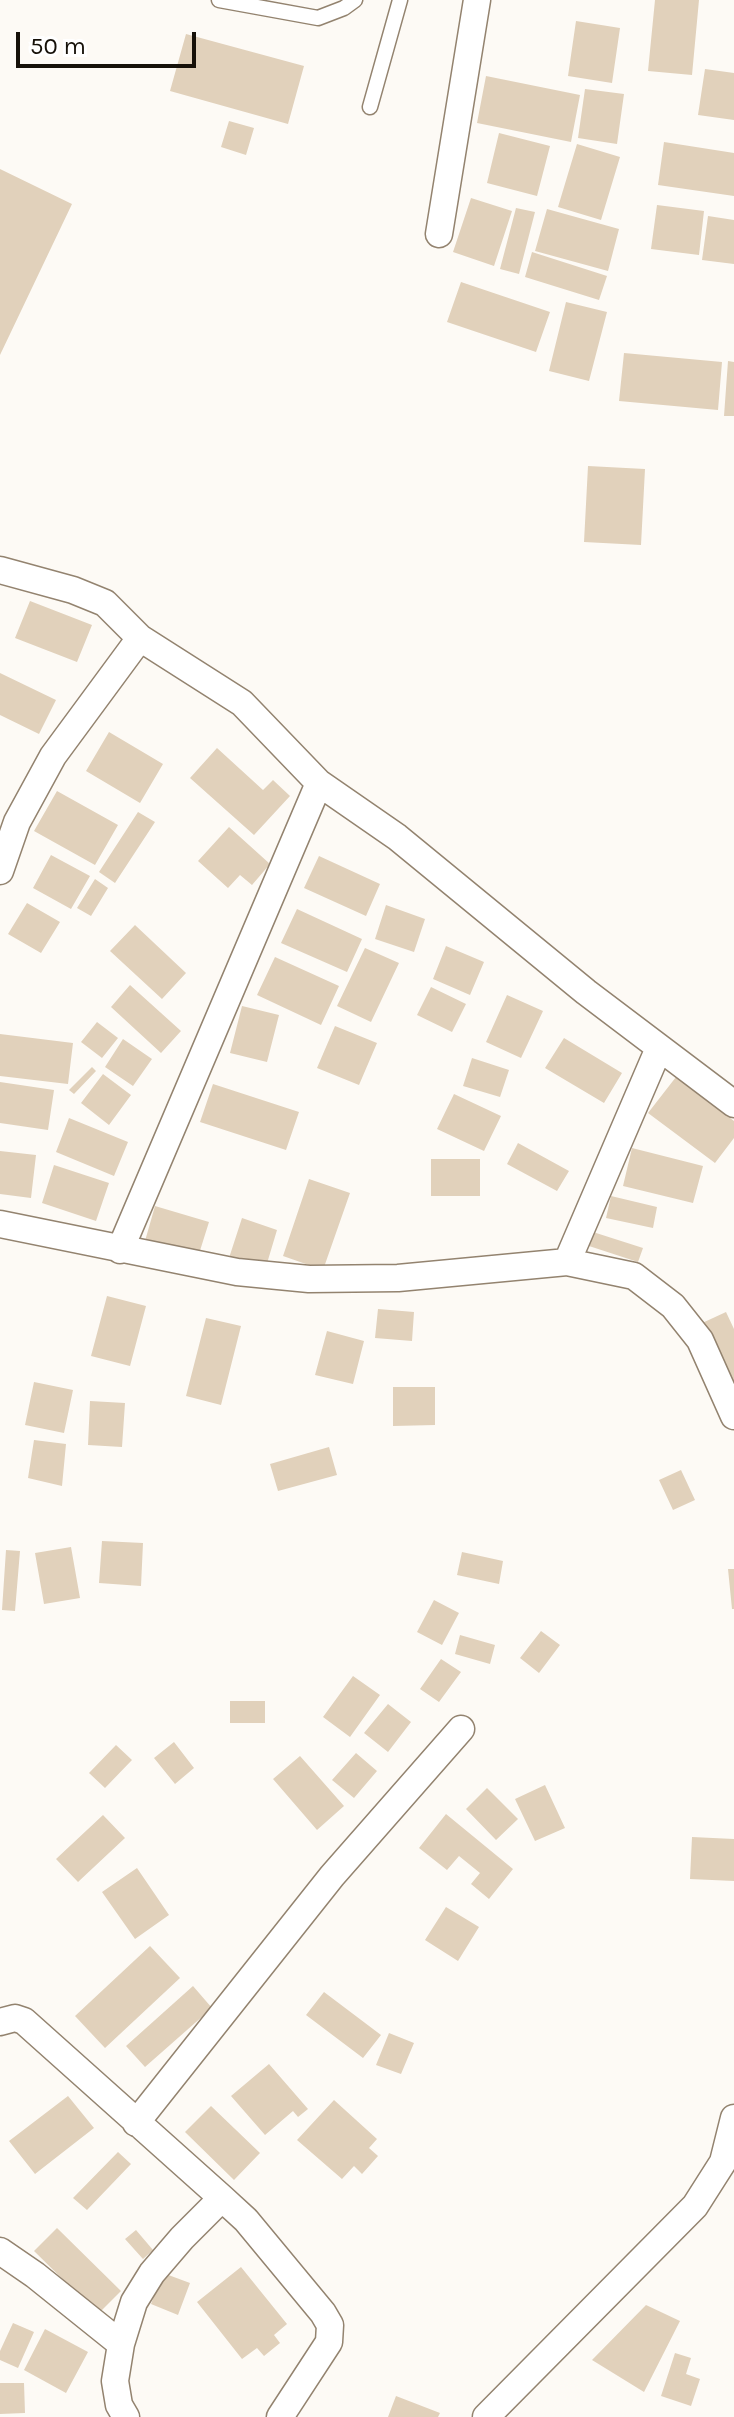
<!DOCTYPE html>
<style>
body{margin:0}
#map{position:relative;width:734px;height:2417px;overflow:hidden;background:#fdfaf5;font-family:Karla,sans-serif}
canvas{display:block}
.scale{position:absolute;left:16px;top:32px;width:180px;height:36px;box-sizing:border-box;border:4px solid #161109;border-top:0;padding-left:10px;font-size:24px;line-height:28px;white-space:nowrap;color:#161109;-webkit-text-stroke:6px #fff;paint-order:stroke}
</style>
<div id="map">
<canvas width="734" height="2417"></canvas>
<div class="scale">50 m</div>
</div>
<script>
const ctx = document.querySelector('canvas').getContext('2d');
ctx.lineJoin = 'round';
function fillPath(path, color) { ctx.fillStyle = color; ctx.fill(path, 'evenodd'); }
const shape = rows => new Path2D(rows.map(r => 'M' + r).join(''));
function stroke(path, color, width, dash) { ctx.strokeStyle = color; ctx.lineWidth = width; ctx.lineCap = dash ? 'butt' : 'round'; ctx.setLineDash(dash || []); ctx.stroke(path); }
fillPath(shape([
 [655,0,699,0,692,75,648,71],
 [576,21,620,28,612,83,568,76],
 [186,34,304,66,288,124,170,91],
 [705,69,734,73,734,120,698,115],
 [486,76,580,95,571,142,477,123],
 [585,89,624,94,617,144,578,138],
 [229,121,254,128,246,155,221,147],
 [499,133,550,146,537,196,487,183],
 [664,142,734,153,734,196,658,185],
 [577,144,620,157,601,220,558,207],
 [0,169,72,204,0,355],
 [471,198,512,211,494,266,453,252],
 [657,205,704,211,699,255,651,249],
 [516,208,535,212,519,274,500,269],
 [547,209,619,229,608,271,535,251],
 [708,216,734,220,734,264,702,260],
 [532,252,607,276,599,300,525,277],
 [461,282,550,312,536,352,447,322],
 [566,302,607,312,589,381,549,371],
 [624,353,722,362,718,410,619,401],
 [728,361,734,362,734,416,724,416],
 [588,466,645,469,641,545,584,542],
 [30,601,92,625,77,662,15,638],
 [0,673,56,700,39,734,0,715],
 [109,732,163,764,140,803,86,771],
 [217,748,263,790,273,780,290,796,254,835,190,778],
 [57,791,118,825,95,865,34,831],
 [138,812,155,822,115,883,99,872],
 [229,827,270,864,252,885,240,875,228,888,198,861],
 [51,855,90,876,71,909,33,888],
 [319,856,380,884,366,916,304,888],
 [95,879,108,888,91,916,77,908],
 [27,903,60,922,41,953,8,934],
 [386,905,425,919,414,952,375,939],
 [297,909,362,939,347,972,281,943],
 [135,925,186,973,162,999,110,951],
 [446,946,484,962,470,995,433,979],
 [365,948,399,963,371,1022,337,1006],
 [275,957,339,986,321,1025,257,995],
 [130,985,181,1031,161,1053,111,1007],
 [431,987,466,1004,452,1032,417,1015],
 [507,995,543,1011,521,1058,486,1042],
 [242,1006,279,1015,267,1062,230,1053],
 [97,1022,118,1038,102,1058,81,1042],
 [335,1026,377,1043,359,1085,317,1068],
 [0,1034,73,1043,68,1084,0,1076],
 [564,1038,622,1073,604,1103,545,1068],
 [123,1039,152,1059,133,1086,105,1067],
 [472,1058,509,1070,500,1097,463,1086],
 [92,1067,96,1071,74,1094,69,1090],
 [103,1074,131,1095,109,1125,81,1103],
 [676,1077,734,1121,734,1138,715,1163,648,1113],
 [0,1082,54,1090,48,1130,0,1123],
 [213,1084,299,1112,286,1150,200,1122],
 [454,1094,501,1116,484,1151,437,1129],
 [69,1118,128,1142,114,1176,56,1152],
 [518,1143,569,1171,557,1191,507,1164],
 [632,1148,703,1166,693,1203,623,1186],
 [0,1151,36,1155,31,1198,0,1194],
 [431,1159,480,1159,480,1196,431,1196],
 [54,1165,109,1183,96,1221,42,1203],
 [309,1179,350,1193,323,1270,283,1256],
 [611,1196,657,1207,653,1228,606,1218],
 [155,1206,209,1222,198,1257,145,1241],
 [242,1218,277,1230,265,1270,229,1258],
 [593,1232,643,1248,638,1262,589,1246],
 [107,1296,146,1306,130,1366,91,1356],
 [378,1309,414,1312,412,1341,375,1338],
 [726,1312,734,1329,734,1398,700,1324],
 [206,1318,241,1326,221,1405,186,1396],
 [327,1331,364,1341,353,1384,315,1375],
 [34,1382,73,1390,64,1433,25,1425],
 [393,1387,435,1387,435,1425,393,1426],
 [90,1401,125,1403,122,1447,88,1445],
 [34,1440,66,1444,62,1486,28,1478],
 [329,1447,337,1475,278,1491,270,1464],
 [681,1470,695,1500,673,1510,659,1480],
 [102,1541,143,1543,141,1586,99,1583],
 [71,1547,80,1598,44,1604,35,1553],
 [6,1550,20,1551,15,1611,2,1610],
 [462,1552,503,1561,499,1584,457,1575],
 [728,1569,734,1569,734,1609,732,1609],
 [434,1600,459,1613,442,1645,417,1632],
 [541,1631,560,1645,539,1673,520,1658],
 [460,1635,495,1645,490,1664,455,1654],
 [441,1659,461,1672,439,1702,420,1689],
 [353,1676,380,1695,350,1737,323,1717],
 [230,1701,265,1701,265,1723,230,1723],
 [388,1704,411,1722,388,1752,364,1733],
 [174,1742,194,1768,175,1784,154,1758],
 [116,1745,132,1760,105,1788,89,1773],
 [356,1753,377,1771,354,1798,332,1780],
 [300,1756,344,1806,317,1830,273,1779],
 [545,1785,565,1828,535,1841,515,1799],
 [487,1788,518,1819,496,1840,466,1809],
 [446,1814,513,1869,489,1899,471,1884,480,1873,459,1856,447,1870,419,1848],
 [103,1815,125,1838,78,1882,56,1859],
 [692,1837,734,1839,734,1881,690,1879],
 [137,1868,169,1915,135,1939,102,1892],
 [446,1907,479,1927,458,1961,425,1940],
 [150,1946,180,1978,105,2048,75,2016],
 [193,1986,212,2008,145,2067,126,2046],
 [324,1992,381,2035,363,2058,306,2015],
 [389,2033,414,2043,401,2074,376,2065],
 [269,2064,308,2109,298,2117,293,2111,265,2135,231,2096],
 [68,2096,94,2128,35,2174,9,2141],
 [334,2100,377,2139,369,2148,378,2156,362,2174,354,2166,342,2179,297,2140],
 [211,2106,260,2153,234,2180,185,2132],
 [118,2152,131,2164,87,2210,73,2198],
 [57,2228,121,2291,98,2314,34,2251],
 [136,2230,153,2250,143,2259,125,2239],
 [241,2267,287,2324,274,2335,280,2343,264,2356,257,2348,242,2359,197,2302],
 [163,2273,190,2283,178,2315,151,2304],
 [646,2305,680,2321,644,2392,592,2360],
 [13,2323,34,2332,18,2368,0,2360,0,2351],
 [45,2329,88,2352,66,2393,24,2370],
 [675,2353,691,2358,686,2374,700,2379,691,2406,661,2396],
 [0,2383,24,2383,25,2413,0,2414],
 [396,2396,440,2413,438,2417,388,2417]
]), '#e1d1bb');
const lane = shape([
 [219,0,318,18,344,8,355,0],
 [370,107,400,0]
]);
const street = shape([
 [439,234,477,0],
 [0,570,73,590,105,603,140,638,242,703,319,783,397,837,586,992,734,1104],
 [0,871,17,822,53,756,140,638],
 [0,1224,237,1272,309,1279,398,1278,567,1262,634,1276,673,1306,700,1340,734,1416],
 [120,1250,319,783],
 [567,1262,659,1048],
 [0,2022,15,2018,24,2021,222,2198,246,2220,323,2313,330,2325,329,2342,280,2417],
 [136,2123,332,1876,461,1729],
 [0,2251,35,2275,121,2344],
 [126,2417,119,2405,115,2381,121,2344,134,2302,152,2273,182,2238,222,2198],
 [486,2417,695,2206,723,2162,734,2118]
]);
stroke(lane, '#93836f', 17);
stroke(street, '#93836f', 29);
stroke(lane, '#fff', 14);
stroke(street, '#fff', 26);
</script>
